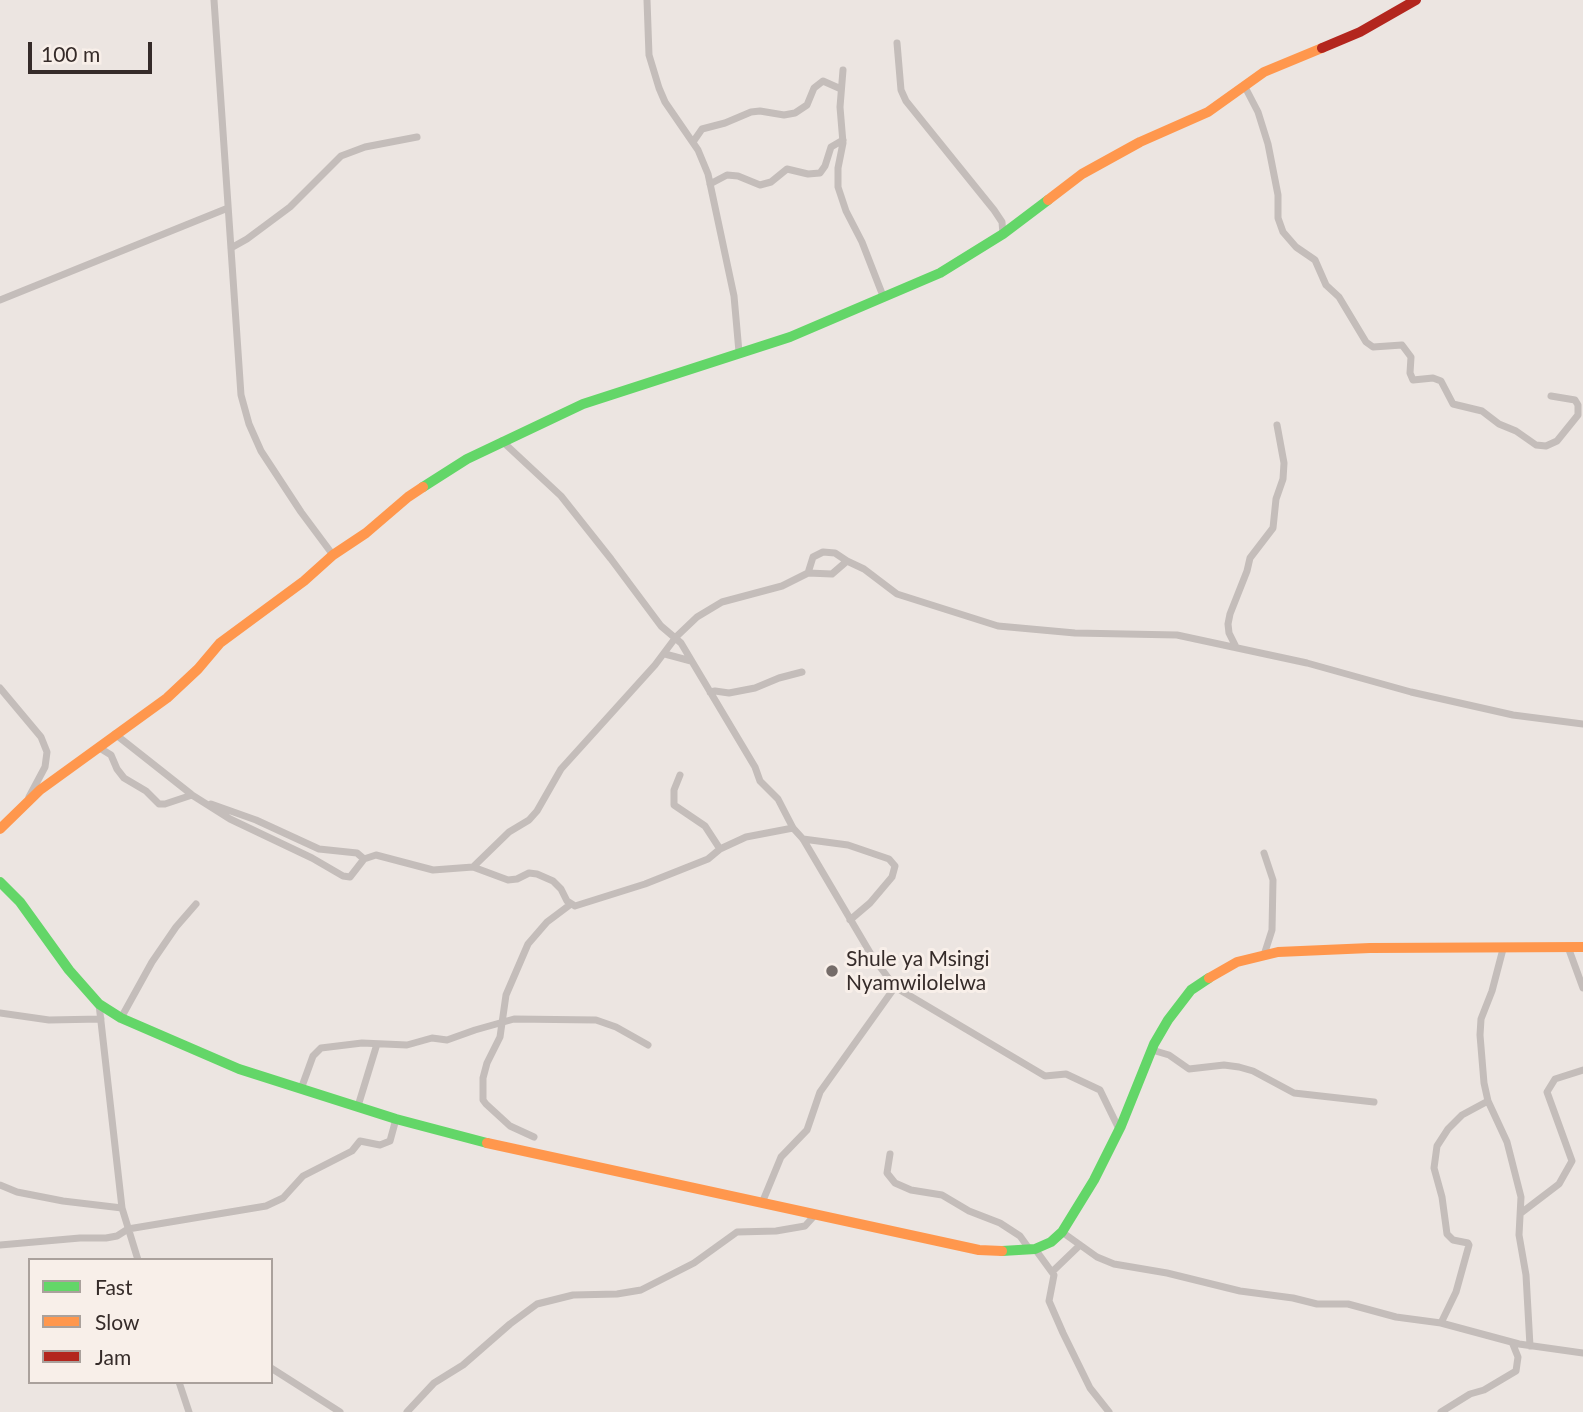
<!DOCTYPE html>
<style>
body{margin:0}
#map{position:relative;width:1583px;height:1412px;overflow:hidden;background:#ece5e1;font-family:Lato,sans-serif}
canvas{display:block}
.legend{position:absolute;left:28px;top:1258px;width:245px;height:126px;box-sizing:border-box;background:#f8efe9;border:2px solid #aaa19c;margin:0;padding:9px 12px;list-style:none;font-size:21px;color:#352b29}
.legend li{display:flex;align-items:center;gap:14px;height:35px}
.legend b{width:35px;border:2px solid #aaa19c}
.scale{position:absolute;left:28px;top:42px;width:124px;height:32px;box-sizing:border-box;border:4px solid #352b29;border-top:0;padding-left:9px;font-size:21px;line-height:24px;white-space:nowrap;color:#352b29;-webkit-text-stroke:5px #f8efe9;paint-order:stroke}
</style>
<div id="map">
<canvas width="1583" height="1412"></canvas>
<ul class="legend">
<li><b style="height:9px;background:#63d668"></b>Fast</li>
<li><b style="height:9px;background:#ff974d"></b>Slow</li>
<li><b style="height:9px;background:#b3261e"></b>Jam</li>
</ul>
<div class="scale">100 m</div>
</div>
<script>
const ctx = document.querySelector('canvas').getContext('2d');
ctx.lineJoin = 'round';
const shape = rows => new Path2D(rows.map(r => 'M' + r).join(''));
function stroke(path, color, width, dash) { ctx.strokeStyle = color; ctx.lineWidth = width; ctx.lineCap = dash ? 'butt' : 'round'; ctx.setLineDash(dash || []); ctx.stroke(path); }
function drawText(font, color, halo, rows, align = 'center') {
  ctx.font = font + ' Lato,sans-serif'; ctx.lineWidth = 6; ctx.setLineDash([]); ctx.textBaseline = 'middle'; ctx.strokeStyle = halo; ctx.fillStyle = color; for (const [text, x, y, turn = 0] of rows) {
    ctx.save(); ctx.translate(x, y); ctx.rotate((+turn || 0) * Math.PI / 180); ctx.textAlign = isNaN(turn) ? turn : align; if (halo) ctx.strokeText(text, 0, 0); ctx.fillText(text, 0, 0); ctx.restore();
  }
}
stroke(shape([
 [214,0,241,395,249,424,261,451,301,512,333,555],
 [647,0,649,55,659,88,665,102,698,150,708,174,734,296,739,352],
 [897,43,901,90,906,101,994,210,1002,222,1003,234],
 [843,70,840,107,843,143,838,168,838,187,846,211,862,242,883,296],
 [1245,87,1258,112,1268,144,1278,195,1278,218,1283,232,1296,247,1315,260,1326,285,1339,297,1366,342,1373,347,1402,345,1411,357,1410,373,1413,380,1433,378,1441,381,1453,404,1482,411,1499,424,1516,431,1536,445,1546,446,1557,441,1578,415,1578,405,1575,400,1551,396],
 [693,142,702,129,725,123,751,112,760,111,784,115,795,113,807,105,814,88,823,81,841,89],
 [710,184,727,175,738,176,760,185,771,182,787,169,808,174,820,173,825,166,831,147,843,140],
 [231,248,247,239,290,207,341,156,365,147,417,137],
 [0,300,228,208],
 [502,441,561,496,611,559,661,626,681,643,755,767,760,781,778,799,793,828,803,839,872,956,895,987,1045,1076,1066,1074,1100,1090,1119,1129],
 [808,573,813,557,823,552,835,553,847,561],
 [1236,647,1229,633,1228,624,1230,614,1247,571,1250,558,1273,528,1276,499,1283,479,1284,463,1277,425],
 [665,654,691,661],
 [0,688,41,737,47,752,45,767,29,797],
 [710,692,715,691,729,693,755,688,779,678,802,672],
 [115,734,191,794],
 [98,747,111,755,117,769,124,778,146,791,159,804,165,804,192,795,230,819,312,858,343,876,350,877,364,859,376,855,433,870,473,867,508,880,517,879,529,873,537,874,553,881,561,889,567,901,575,906,645,884,708,859,720,849,746,837,793,828],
 [680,775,674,790,674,805,705,826,720,849],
 [211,804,256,820,319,849,357,853,364,859],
 [803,839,848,845,889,859,895,866,892,877,870,903,850,920],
 [1264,853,1273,880,1272,930,1264,955],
 [473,867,509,832,529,820,537,811,561,769,655,665,676,637,697,617,722,602,782,586,808,573,832,574,847,561,864,569,897,594,998,626,1075,633,1177,635,1307,663,1411,692,1513,715,1583,724],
 [1568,947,1583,988],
 [1503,949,1492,991,1481,1019,1480,1035,1484,1083,1488,1101,1507,1142,1521,1197,1519,1235,1526,1275,1530,1346],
 [99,1004,122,1208,138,1260],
 [0,1013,49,1020,101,1019],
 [121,1018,152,962,176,927,196,904],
 [1152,1050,1169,1055,1189,1069,1224,1065,1239,1067,1253,1071,1294,1093,1374,1102],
 [301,1089,313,1056,321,1048,362,1043,407,1045,432,1038,447,1040,475,1030,514,1019,596,1020,616,1027,648,1045],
 [358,1106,377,1044],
 [534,1137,510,1126,486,1104,483,1100,483,1078,487,1063,500,1037,506,995,528,944,547,922,571,904],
 [890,1154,887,1173,895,1183,911,1190,942,1195,969,1211,1000,1223,1020,1236,1030,1250],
 [0,1185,17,1192,63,1201,122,1208],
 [762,1203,781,1157,807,1130,820,1092,895,987],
 [1521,1213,1559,1184,1572,1161,1547,1092,1555,1079,1583,1070],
 [1062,1232,1097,1257,1114,1264,1167,1273,1240,1291,1293,1298,1317,1304,1348,1304,1396,1317,1441,1323,1519,1344,1583,1353],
 [0,1245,80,1238,106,1238,117,1236,128,1229,266,1206,283,1198,303,1176,352,1151,360,1141,380,1145,390,1141,396,1119],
 [1035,1249,1054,1275,1049,1301,1063,1333,1090,1388,1109,1412],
 [1053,1271,1080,1245],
 [1441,1323,1456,1292,1469,1245,1468,1243,1453,1240,1447,1234,1442,1197,1434,1168,1437,1146,1448,1129,1462,1115,1488,1101],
 [271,1368,340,1412],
 [179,1382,189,1412],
 [407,1412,434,1383,463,1365,510,1324,537,1304,573,1295,617,1294,641,1290,694,1263,737,1232,776,1231,805,1226,815,1215],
 [1441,1412,1470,1394,1484,1390,1516,1371,1518,1357,1512,1342]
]), '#c4bdba', 7);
stroke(shape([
 [423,487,467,459,583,404,790,337,940,273,1003,234,1048,200],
 [0,882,20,902,69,970,99,1004,121,1018,239,1069,396,1119,487,1143],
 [1002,1251,1035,1249,1051,1242,1062,1232,1094,1180,1121,1126,1154,1044,1168,1020,1191,990,1209,978]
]), '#63d668', 10);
stroke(shape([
 [1048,200,1082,174,1140,142,1208,112,1264,72,1322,48],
 [0,829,40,790,167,698,198,669,220,643,304,581,333,555,366,533,408,497,423,487],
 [1209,978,1237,962,1278,952,1370,948,1583,947],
 [487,1143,979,1250,1002,1251]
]), '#ff974d', 10);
stroke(shape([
 [1322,48,1360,32,1416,0]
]), '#b3261e', 10);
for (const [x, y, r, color] of [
 [832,971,7,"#756c69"]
]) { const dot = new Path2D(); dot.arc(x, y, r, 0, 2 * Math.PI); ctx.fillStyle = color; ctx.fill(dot); stroke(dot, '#f8efe9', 2.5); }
drawText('21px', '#352b29', '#f8efe9', [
 ["Shule ya Msingi",846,959],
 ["Nyamwilolelwa",846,983]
], 'left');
</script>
